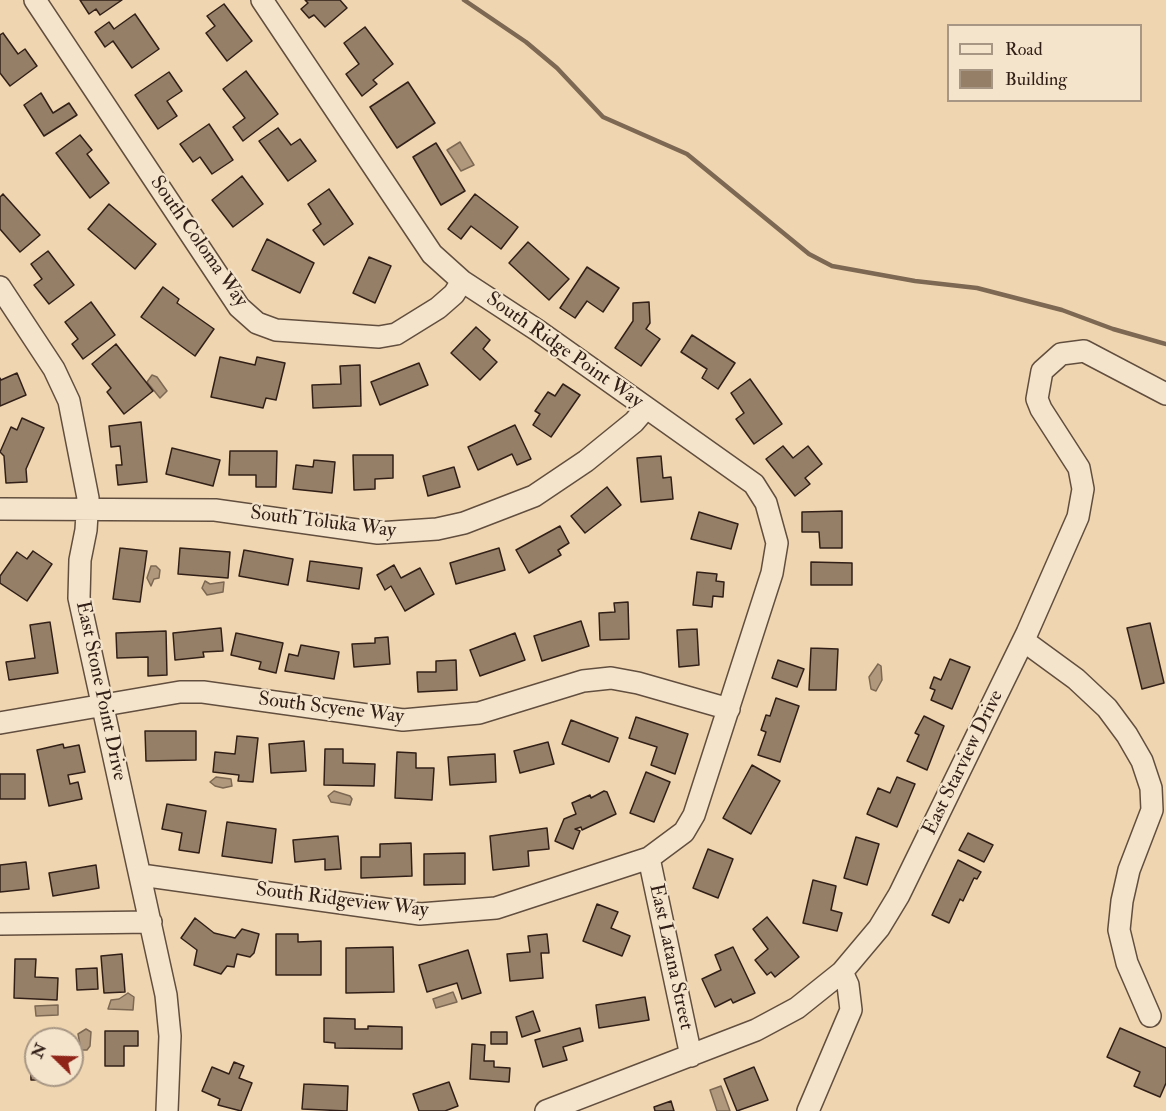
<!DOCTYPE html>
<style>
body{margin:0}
#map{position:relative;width:1166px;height:1111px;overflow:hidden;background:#f0d6b0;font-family:"IM FELL Double Pica",serif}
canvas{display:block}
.legend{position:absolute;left:947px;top:24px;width:195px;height:78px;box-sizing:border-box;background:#f5e4cc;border:2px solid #a79684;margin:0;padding:8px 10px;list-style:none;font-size:18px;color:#322018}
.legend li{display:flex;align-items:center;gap:12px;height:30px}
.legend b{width:30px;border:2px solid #a79684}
.north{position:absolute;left:24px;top:1027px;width:60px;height:60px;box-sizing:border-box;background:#f5e4cc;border:2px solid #a79684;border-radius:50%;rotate:293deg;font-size:16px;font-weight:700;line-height:24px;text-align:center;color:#322018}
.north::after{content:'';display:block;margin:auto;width:21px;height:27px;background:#8f2418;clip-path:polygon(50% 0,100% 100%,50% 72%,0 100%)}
</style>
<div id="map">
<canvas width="1166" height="1111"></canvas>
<ul class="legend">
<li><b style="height:8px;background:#f5e4cc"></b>Road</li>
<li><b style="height:16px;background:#957f67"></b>Building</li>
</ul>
<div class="north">N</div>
</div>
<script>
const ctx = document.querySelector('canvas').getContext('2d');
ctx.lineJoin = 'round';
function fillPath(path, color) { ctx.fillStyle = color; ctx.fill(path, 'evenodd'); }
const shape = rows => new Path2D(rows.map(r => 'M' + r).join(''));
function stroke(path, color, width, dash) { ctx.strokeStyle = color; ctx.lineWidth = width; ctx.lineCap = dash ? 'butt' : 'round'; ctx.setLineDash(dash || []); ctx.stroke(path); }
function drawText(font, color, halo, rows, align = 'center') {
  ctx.font = font + ' "IM FELL Double Pica",serif'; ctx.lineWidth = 4.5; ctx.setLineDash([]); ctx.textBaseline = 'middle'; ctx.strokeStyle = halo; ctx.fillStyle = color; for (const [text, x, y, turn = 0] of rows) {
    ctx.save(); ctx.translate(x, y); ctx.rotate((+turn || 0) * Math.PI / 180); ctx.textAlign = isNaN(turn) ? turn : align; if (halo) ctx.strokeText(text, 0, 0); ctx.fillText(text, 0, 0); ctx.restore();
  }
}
const water = shape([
 [460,142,474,165,461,171,447,150,460,142],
 [152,375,157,377,167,391,160,398,147,382,152,375],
 [151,566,156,566,160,570,159,578,154,579,151,586,147,578,151,566],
 [205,581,210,584,224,582,223,592,207,595,202,588,205,581],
 [878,664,881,666,882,680,876,691,871,689,869,677,878,664],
 [216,777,231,779,232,786,223,788,215,786,210,782,216,777],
 [334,791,350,796,352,799,350,805,331,802,328,796,334,791],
 [453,992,457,1002,436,1008,433,999,453,992],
 [128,993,134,997,133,1010,108,1009,111,1000,119,999,128,993],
 [58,1005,58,1015,36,1016,35,1006,58,1005],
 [86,1029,91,1032,90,1046,87,1050,81,1050,78,1034,86,1029],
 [721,1086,730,1111,717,1111,710,1090,721,1086]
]);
fillPath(water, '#af987c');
stroke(water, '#7d6854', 1.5);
stroke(shape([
 [464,0,526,42,557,68,603,117,687,154,809,254,832,266,915,281,977,288,1062,310,1113,329,1166,344]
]), '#7d6854', 4.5);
const building = shape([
 [80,0,122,0,100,15,96,9,89,14,80,0],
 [305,0,340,0,347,8,325,27,314,15,309,18,301,9,308,3,305,0],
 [224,4,252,41,227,61,206,33,215,26,207,16,224,4],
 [135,14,159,49,132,68,113,41,105,47,95,32,109,22,114,29,135,14],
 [365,27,393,64,373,80,377,84,362,96,346,74,359,64,344,43,365,27],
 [3,33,18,54,25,49,37,66,10,86,0,73,0,35,3,33],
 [246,71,278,114,243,141,233,127,245,118,223,89,246,71],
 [169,72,182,91,167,101,177,116,158,129,135,95,169,72],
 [408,82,435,123,397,148,370,107,408,82],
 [41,93,53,113,69,103,77,115,44,136,24,105,41,93],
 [209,124,233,160,212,174,200,157,193,162,180,144,209,124],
 [278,128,291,145,300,139,316,161,288,181,259,141,278,128],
 [80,135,92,150,87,154,109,183,90,198,56,153,80,135],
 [436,143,465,191,441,205,413,157,436,143],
 [242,176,263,204,233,227,212,200,242,176],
 [329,189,353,224,324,245,313,230,321,224,308,204,329,189],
 [3,194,40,235,20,252,0,229,0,197,3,194],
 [475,194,518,227,501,249,471,226,461,239,448,229,475,194],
 [109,204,156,244,135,269,88,229,109,204],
 [267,239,314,263,300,293,252,270,267,239],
 [528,242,569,279,549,300,509,263,528,242],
 [48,251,74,285,49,304,34,285,42,279,31,264,48,251],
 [369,257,391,266,375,303,353,293,369,257],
 [587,267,619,288,603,312,587,301,575,318,560,308,587,267],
 [163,287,179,299,177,303,214,329,195,356,141,317,163,287],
 [91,302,115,335,83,359,72,344,78,339,65,322,91,302],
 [649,302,650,323,646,329,660,339,641,366,615,348,633,321,633,303,649,302],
 [476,327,490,340,483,349,497,362,480,380,451,353,476,327],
 [692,335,735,363,718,389,702,378,707,369,681,352,692,335],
 [116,344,153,391,124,414,107,392,111,388,92,364,116,344],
 [220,357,255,365,257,357,285,363,276,400,266,398,263,408,211,397,220,357],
 [419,363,428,385,380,405,371,382,419,363],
 [360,365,361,406,313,408,312,385,341,384,340,366,360,365],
 [17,373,26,395,0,406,0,378,1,380,17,373],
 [750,379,782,424,754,444,736,419,744,413,731,393,750,379],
 [563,384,580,395,551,437,533,425,540,414,535,411,548,392,555,396,563,384],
 [22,418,44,428,26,469,27,482,6,483,4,456,0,452,11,427,17,430,22,418],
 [141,422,147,482,118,485,116,465,122,465,120,446,111,447,109,426,141,422],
 [515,425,531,459,517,465,512,454,478,470,468,447,515,425],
 [783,446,793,458,808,446,822,464,805,478,810,484,795,496,766,459,783,446],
 [172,448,220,460,213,486,166,474,172,448],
 [230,451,277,451,276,487,256,487,256,475,229,475,230,451],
 [353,455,393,455,393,478,375,479,375,489,354,490,353,455],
 [661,456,663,478,671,477,673,499,641,502,637,458,661,456],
 [314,460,335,462,332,493,293,489,296,465,313,467,314,460],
 [454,467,460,487,428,496,423,476,454,467],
 [607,487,621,505,585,533,571,516,607,487],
 [842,511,842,548,820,548,819,532,802,532,802,512,842,511],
 [699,512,738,524,731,549,691,539,699,512],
 [560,526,569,543,558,550,561,555,529,573,516,550,560,526],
 [120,548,147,551,140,602,113,599,120,548],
 [180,548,230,552,228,578,178,574,180,548],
 [499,548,505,570,456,584,450,563,499,548],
 [244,550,293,559,288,585,239,576,244,550],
 [33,551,52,564,27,601,0,583,0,576,17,552,27,559,33,551],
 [310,561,362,568,359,589,307,581,310,561],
 [811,562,852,563,852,585,811,585,811,562],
 [394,565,401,578,420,568,434,594,405,611,391,586,385,590,377,575,394,565],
 [697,572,717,574,716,581,724,582,723,597,713,596,712,607,693,605,697,572],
 [628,602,629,639,600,640,599,613,615,612,614,603,628,602],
 [581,621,589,646,542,661,534,636,581,621],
 [50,622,58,673,9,680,6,662,35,658,30,625,50,622],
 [1150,623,1164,683,1142,689,1127,628,1150,623],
 [221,628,223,651,203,652,204,657,175,660,173,633,221,628],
 [697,629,699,665,679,667,677,630,697,629],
 [166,631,167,675,148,676,148,657,117,658,116,633,166,631],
 [236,633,283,643,276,673,259,669,261,662,231,655,236,633],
 [515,633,525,660,480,676,470,650,515,633],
 [388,637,390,664,354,667,352,644,375,643,375,638,388,637],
 [301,645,339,652,334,679,285,671,289,654,298,656,301,645],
 [811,648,838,649,836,690,809,690,811,648],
 [950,659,970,667,952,709,931,700,935,690,930,688,934,677,941,680,950,659],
 [456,660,457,690,418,692,417,672,436,672,436,661,456,660],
 [778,660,804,669,797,687,772,678,778,660],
 [776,698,799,706,780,762,758,755,766,732,761,730,766,715,770,716,776,698],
 [924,716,944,726,927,770,907,761,919,735,915,733,924,716],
 [636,717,688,734,675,774,651,765,657,747,629,738,636,717],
 [571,720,618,738,609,762,562,744,571,720],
 [145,731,196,731,196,760,146,761,145,731],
 [237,736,258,738,253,782,238,781,239,775,213,772,215,752,235,754,237,736],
 [304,741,306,771,271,773,269,744,304,741],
 [548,742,554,764,520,773,514,751,548,742],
 [63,744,64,748,79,745,85,772,68,775,70,784,78,782,82,799,49,806,37,750,63,744],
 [325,749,343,749,343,763,375,764,374,786,324,785,325,749],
 [397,752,416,753,416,768,434,768,432,800,395,798,397,752],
 [495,754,496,782,450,785,448,757,495,754],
 [752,765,780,781,751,834,723,818,752,765],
 [646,772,670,782,654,822,630,813,646,772],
 [0,774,25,774,25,799,0,799,0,774],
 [897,777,915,784,897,827,867,814,878,788,890,793,897,777],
 [604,791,607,792,616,814,582,830,581,827,575,829,580,831,573,849,555,841,564,819,576,814,572,803,590,795,591,798,604,791],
 [167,804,206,811,199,853,179,850,182,833,162,829,167,804],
 [227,822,276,829,272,863,222,856,227,822],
 [547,828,549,849,528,851,529,866,493,870,490,836,547,828],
 [968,833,993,845,984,862,959,850,968,833],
 [338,836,341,869,325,870,325,859,295,862,293,840,338,836],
 [856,837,879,844,867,885,844,878,856,837],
 [411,843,412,876,361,878,361,857,380,857,380,844,411,843],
 [708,849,733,859,718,898,693,888,708,849],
 [465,853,465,884,424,885,424,854,465,853],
 [958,860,981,872,977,879,974,878,963,901,960,899,949,923,932,915,958,860],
 [26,862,29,889,0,892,0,865,26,862],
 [96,865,99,888,53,896,49,873,96,865],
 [813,880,836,886,831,910,842,913,837,931,803,923,813,880],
 [597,904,618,912,611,928,630,936,622,956,583,941,597,904],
 [767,917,799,957,775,977,771,972,767,975,755,960,768,949,753,929,767,917],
 [195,918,214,933,235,938,242,929,259,934,254,953,250,957,237,954,234,967,227,966,221,974,194,965,197,950,181,938,195,918],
 [276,934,298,934,298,942,321,941,321,975,276,975,276,934],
 [547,934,549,953,541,953,543,978,510,981,507,954,530,952,528,936,547,934],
 [393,947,394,992,346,993,346,948,393,947],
 [733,947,755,993,733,1003,731,999,715,1007,702,979,721,970,715,955,733,947],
 [468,950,481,993,462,999,457,983,427,992,419,965,468,950],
 [122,954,125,992,104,993,101,956,122,954],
 [15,959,36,959,35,977,58,978,57,1000,14,998,15,959],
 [97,968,98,989,77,990,76,969,97,968],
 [645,997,649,1020,599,1028,596,1005,645,997],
 [533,1011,540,1031,522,1037,516,1017,533,1011],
 [324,1018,355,1019,355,1029,368,1029,368,1026,402,1027,402,1049,335,1048,335,1043,324,1042,324,1018],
 [580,1028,583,1041,563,1047,567,1060,543,1067,535,1040,580,1028],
 [1120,1028,1166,1048,1166,1083,1160,1097,1134,1086,1140,1072,1107,1057,1120,1028],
 [105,1031,138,1031,138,1046,124,1046,124,1066,105,1066,105,1031],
 [491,1032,507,1032,507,1044,491,1044,491,1032],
 [472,1044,485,1045,484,1061,494,1061,494,1067,510,1068,509,1082,470,1079,472,1044],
 [30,1045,36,1045,36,1075,67,1075,67,1080,31,1080,30,1045],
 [234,1062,244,1066,239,1078,252,1083,241,1111,218,1105,220,1099,202,1091,212,1067,229,1074,234,1062],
 [754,1067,768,1100,737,1111,724,1079,754,1067],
 [449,1082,458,1106,445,1111,419,1111,413,1094,449,1082],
 [304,1084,348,1086,347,1111,302,1109,304,1084],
 [671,1101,674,1111,655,1111,654,1107,671,1101]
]);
fillPath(building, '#957f67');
stroke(building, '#322018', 1.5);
const minor = shape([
 [35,0,239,307,257,323,276,330,379,337,396,334,438,308,454,294,462,281],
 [0,287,54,369,69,401,88,498,86,530,80,560,79,598,166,995,170,1036,167,1111],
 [0,509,215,510,378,533,437,529,464,523,534,496,586,461,634,422,646,408],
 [1024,641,1076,679,1107,708,1127,735,1142,761,1151,788,1152,810,1129,870,1122,901,1119,930,1127,963,1150,1016],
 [0,723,180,692,203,692,403,720,479,713,583,681,611,678,638,683,729,709],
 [649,858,691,1056],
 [141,875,420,914,496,908,649,858,684,832,694,815,772,573,777,543,766,503,754,484,537,330,462,281,432,254,262,0],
 [0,924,151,922],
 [546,1111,756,1030,797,1008,842,972,879,928,899,895,1027,633,1078,517,1083,489,1079,468,1041,409,1037,399,1042,371,1061,354,1084,351,1166,394],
 [808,1111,851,1010,848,985,842,972]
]);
stroke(minor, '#624e3e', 24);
stroke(minor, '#f5e4cc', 21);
drawText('20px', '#322018', '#f5e4cc', [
 ["South Coloma Way",198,242,55],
 ["South Ridge Point Way",564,351,35],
 ["South Toluka Way",323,523,7],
 ["East Stone Point Drive",100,691,78],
 ["South Scyene Way",331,709,7],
 ["East Starview Drive",964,763,-64],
 ["South Ridgeview Way",342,901,7],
 ["East Latana Street",670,957,78]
]);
</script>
